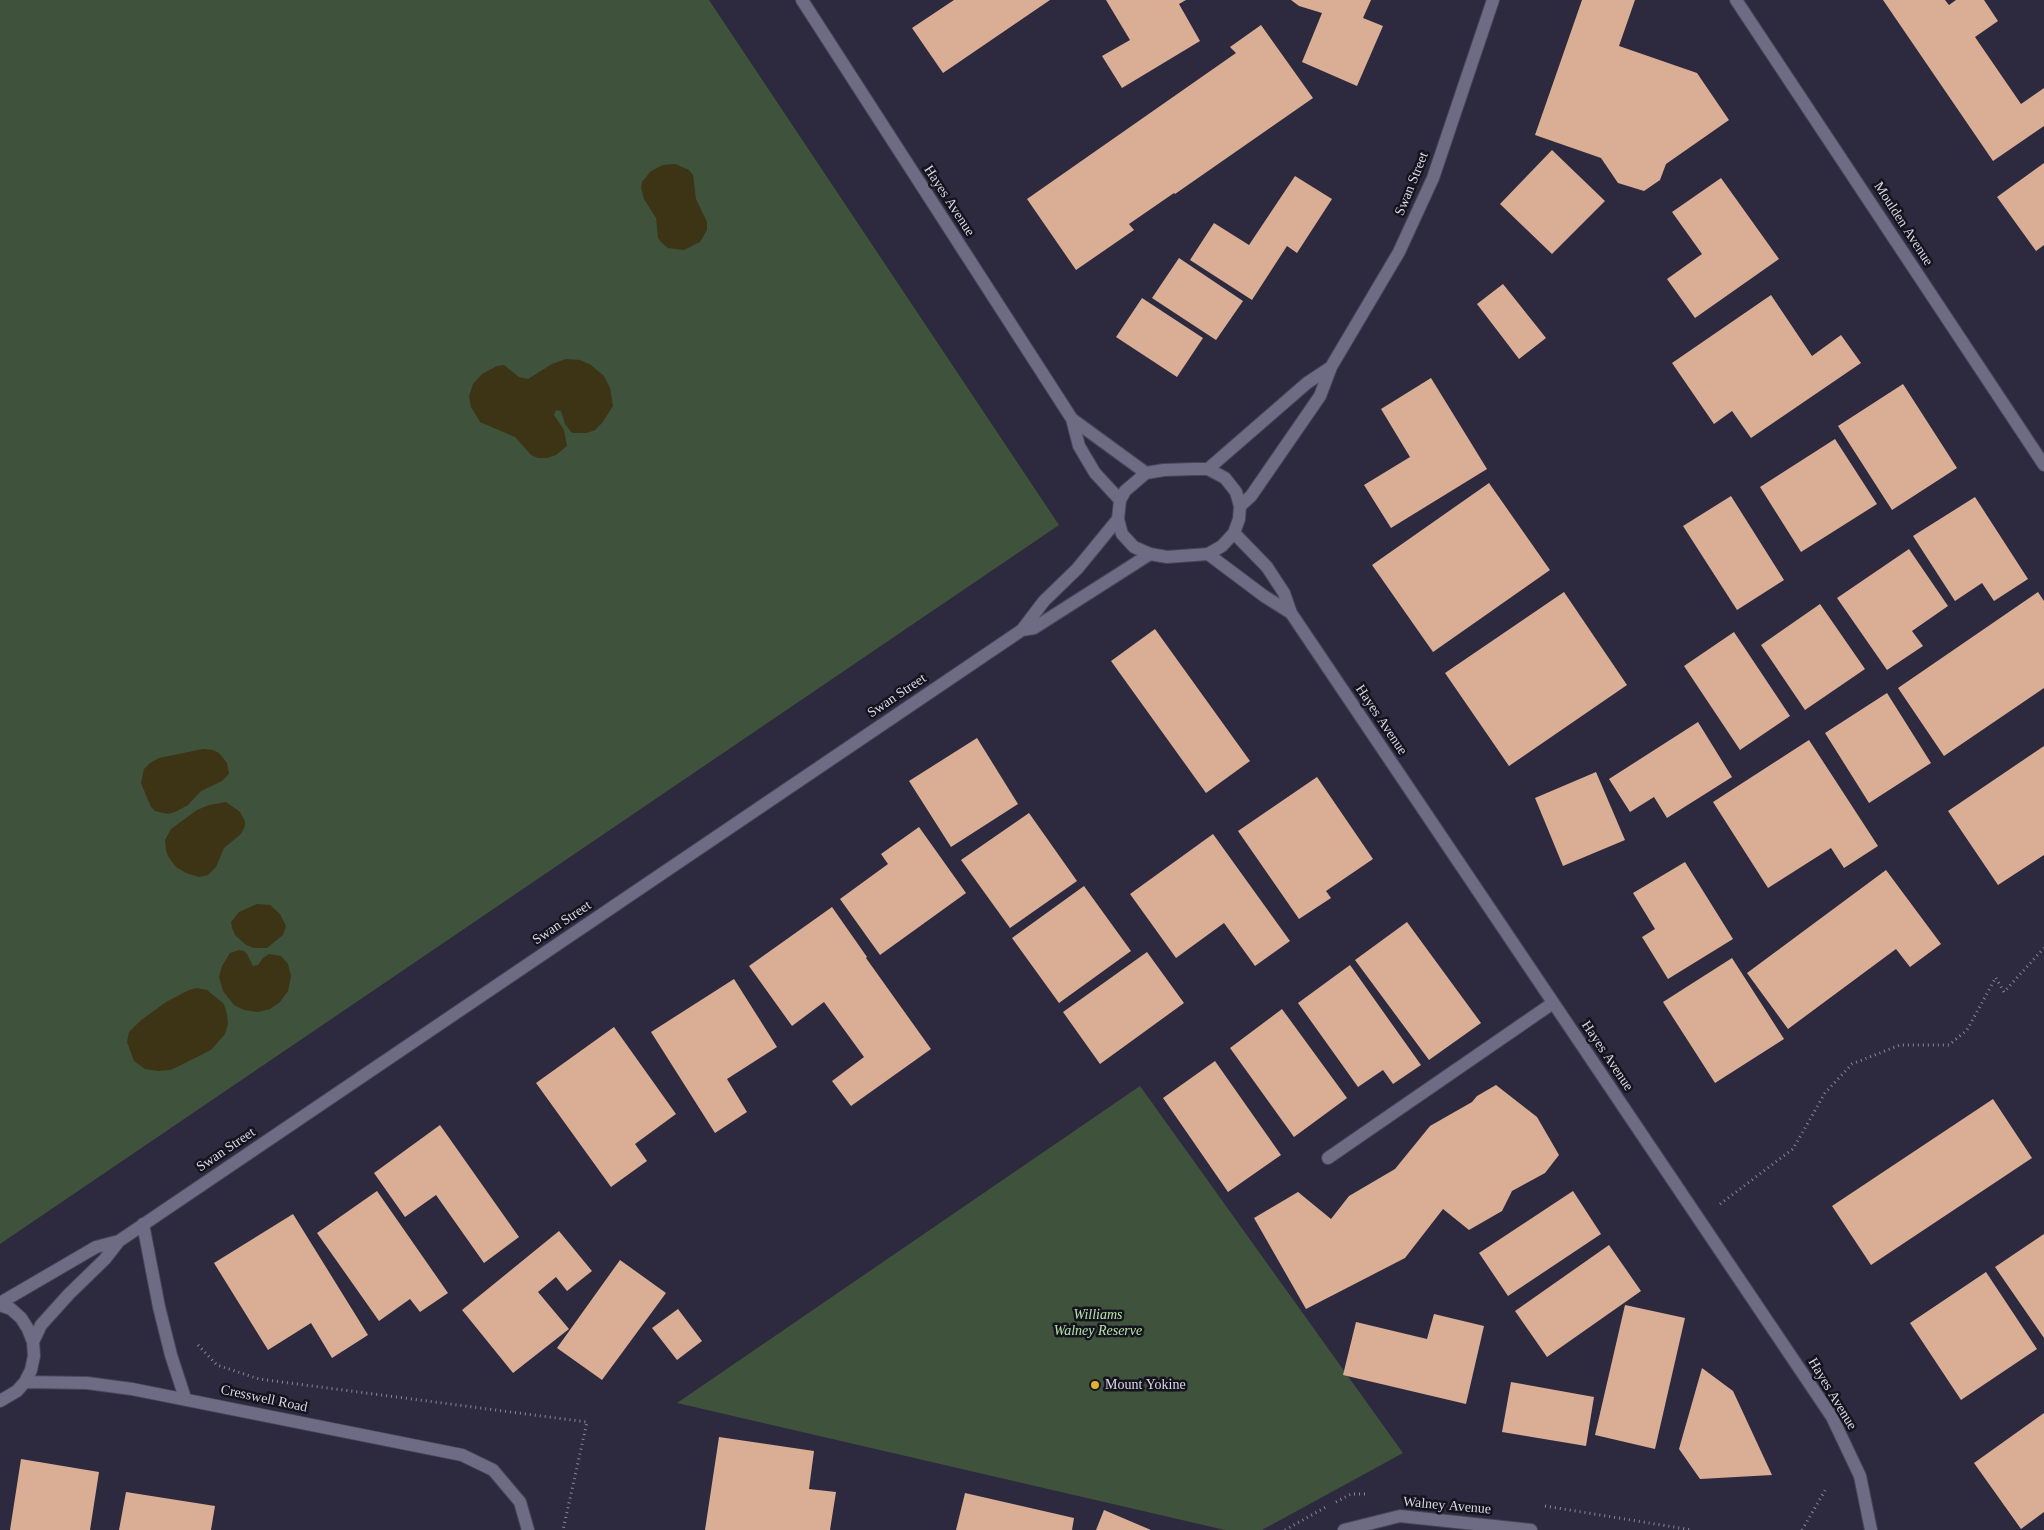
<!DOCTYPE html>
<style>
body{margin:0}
canvas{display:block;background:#2d293f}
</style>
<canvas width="2044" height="1530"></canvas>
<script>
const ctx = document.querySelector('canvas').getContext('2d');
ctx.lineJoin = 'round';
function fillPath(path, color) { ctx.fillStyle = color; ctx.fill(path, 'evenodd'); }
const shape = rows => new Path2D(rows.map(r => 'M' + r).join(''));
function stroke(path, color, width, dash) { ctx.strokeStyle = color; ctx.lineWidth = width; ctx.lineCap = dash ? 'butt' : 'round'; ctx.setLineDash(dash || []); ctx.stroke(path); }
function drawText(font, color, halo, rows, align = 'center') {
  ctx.font = font + ' "Times New Roman",serif'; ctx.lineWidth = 5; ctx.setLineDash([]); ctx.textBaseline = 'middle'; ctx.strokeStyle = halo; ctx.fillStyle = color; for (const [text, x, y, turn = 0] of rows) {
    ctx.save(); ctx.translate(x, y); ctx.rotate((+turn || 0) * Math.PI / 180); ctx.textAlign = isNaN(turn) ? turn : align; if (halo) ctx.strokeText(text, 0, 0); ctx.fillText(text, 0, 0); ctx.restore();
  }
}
fillPath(shape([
 [0,0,709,0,1059,525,0,1244],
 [1140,1086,1403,1453,1262,1530,1225,1530,677,1403]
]), '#3f523b');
fillPath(shape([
 [675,164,689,170,693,175,696,199,707,222,707,230,700,242,684,250,668,248,662,243,658,238,656,218,644,199,641,188,642,182,651,171,663,165],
 [566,359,580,360,591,365,604,376,610,388,613,406,602,423,595,430,587,433,572,433,565,424,561,411,556,410,554,415,564,430,567,446,556,455,547,458,538,458,531,455,515,437,480,422,471,407,469,396,473,384,482,374,497,366,504,365,519,377,528,379,552,364],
 [203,749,213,750,219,753,227,763,229,774,222,781,201,791,188,805,175,812,168,814,155,811,151,807,141,783,144,769,150,763,159,758],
 [226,802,240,812,245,821,245,826,241,834,224,848,216,867,208,875,199,877,186,873,176,867,168,856,166,850,165,840,171,829,197,810,209,805],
 [257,904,270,905,280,914,286,926,283,935,267,948,254,948,246,945,235,935,232,928,231,922,239,912],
 [239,950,244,951,247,954,253,966,258,965,263,958,269,954,281,956,288,964,291,976,288,991,280,1002,270,1009,258,1012,244,1010,234,1005,223,991,219,977,222,966,230,953],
 [197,988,207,990,224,1004,227,1014,228,1024,225,1034,211,1050,171,1070,158,1071,145,1069,134,1061,127,1042,129,1032,140,1021,166,1002,189,990]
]), '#3c3414');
fillPath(shape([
 [954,0,1050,0,943,73,912,28],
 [1106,0,1186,0,1179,4,1200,41,1122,88,1102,56,1130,40],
 [1291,0,1371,0,1363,18,1383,26,1357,86,1302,62,1322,13,1299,6],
 [1582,0,1635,0,1619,46,1697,73,1729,120,1666,164,1660,180,1644,191,1618,183,1601,158,1535,135],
 [1883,0,1945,0,1949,5,1956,0,1984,0,1998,21,1975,37,2021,104,2044,88,2044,126,1993,161],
 [1261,25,1313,98,1175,194,1174,193,1129,224,1134,230,1076,270,1027,199,1236,53,1230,47],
 [1552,150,1605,201,1552,254,1500,204],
 [2044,163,2044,245,2036,251,1997,197],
 [1295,176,1332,199,1297,253,1287,246,1252,300,1190,260,1214,223,1249,245],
 [1721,178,1779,259,1695,318,1667,279,1702,254,1672,212],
 [1179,258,1243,301,1216,340,1152,298],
 [1503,284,1546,338,1519,359,1477,304],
 [1771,295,1812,356,1841,335,1861,363,1751,438,1732,411,1714,424,1672,363],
 [1142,298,1203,338,1177,377,1116,337],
 [1431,378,1487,469,1391,528,1364,485,1410,457,1381,409],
 [1903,384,1957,468,1892,510,1838,426],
 [1835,439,1877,504,1801,552,1760,487],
 [1489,483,1550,570,1433,652,1372,565],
 [1731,496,1784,580,1737,610,1683,526],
 [1975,497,2028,579,1994,601,1982,583,1955,601,1913,536],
 [1909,549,1948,606,1912,631,1923,646,1887,670,1837,598],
 [1564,592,1627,685,1509,766,1445,673],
 [2038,592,2044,601,2044,688,1944,756,1898,688],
 [1820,604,1865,669,1805,710,1761,645],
 [1155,629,1250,761,1206,793,1111,661],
 [1734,632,1790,716,1740,750,1684,666],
 [1887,693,1931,763,1869,803,1825,733],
 [1698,722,1732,777,1667,818,1654,797,1630,812,1609,779],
 [977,738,1018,804,951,847,909,781],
 [1809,740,1878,846,1844,868,1831,848,1768,888,1713,802],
 [2044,746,2044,855,1998,885,1948,811],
 [1596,772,1625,840,1563,866,1535,798],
 [1317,777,1373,859,1326,891,1331,898,1299,919,1238,831],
 [1029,813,1077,881,1010,928,961,860],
 [919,827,966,893,880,955,840,899,888,864,881,854],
 [1213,834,1290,941,1255,966,1224,923,1176,958,1130,894],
 [1685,862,1733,939,1668,979,1642,937,1655,929,1633,893],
 [1886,870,1941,944,1910,967,1896,949,1788,1029,1747,973],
 [1084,886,1131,951,1059,1003,1012,938],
 [832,907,867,957,866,958,931,1049,851,1106,832,1081,864,1057,824,1002,792,1026,749,966],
 [1407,922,1481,1023,1429,1060,1355,960],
 [1147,952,1184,1003,1100,1064,1063,1012],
 [1732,958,1784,1039,1715,1083,1663,1002],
 [1350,965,1421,1065,1393,1084,1383,1070,1358,1087,1298,1003],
 [734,979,777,1047,727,1079,747,1112,715,1133,651,1032],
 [1282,1009,1347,1098,1294,1137,1230,1048],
 [614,1027,676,1114,635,1144,647,1161,611,1187,536,1083],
 [1215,1061,1281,1155,1228,1192,1163,1098],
 [1496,1085,1537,1117,1559,1155,1545,1173,1512,1191,1502,1211,1469,1230,1443,1209,1405,1258,1306,1309,1254,1218,1298,1192,1331,1219,1349,1196,1395,1169,1430,1126,1472,1102,1477,1096],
 [1993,1099,2032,1158,1871,1265,1832,1206],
 [440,1125,519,1237,484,1263,436,1195,405,1217,374,1173],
 [377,1191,448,1293,420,1312,410,1299,379,1321,317,1233],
 [1573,1191,1601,1234,1508,1296,1479,1253],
 [293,1214,368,1335,332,1358,311,1323,268,1350,214,1263],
 [559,1231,592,1271,567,1291,556,1277,538,1292,569,1329,513,1373,462,1310],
 [2044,1234,2044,1338,1995,1267],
 [1609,1245,1641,1291,1547,1357,1515,1311],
 [620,1260,666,1293,602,1380,557,1348],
 [1986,1272,2037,1349,1961,1400,1910,1323],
 [1625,1305,1685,1318,1655,1449,1595,1435],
 [678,1309,702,1341,677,1360,652,1328],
 [1434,1314,1484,1326,1466,1404,1343,1375,1356,1322,1427,1339],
 [1702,1368,1733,1391,1772,1475,1700,1479,1679,1449],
 [1511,1382,1594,1397,1586,1446,1502,1432],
 [2044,1413,2044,1512,2021,1529,1974,1463],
 [719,1437,814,1451,809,1489,836,1492,830,1530,705,1530],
 [21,1459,99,1472,90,1530,10,1530],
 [126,1492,215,1506,211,1530,119,1530],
 [965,1493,1074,1518,1072,1530,956,1530],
 [1104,1510,1151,1530,1096,1530]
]), '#d9ae94');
const service = shape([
 [1328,1158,1553,1003]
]);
const minor = shape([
 [802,0,1072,419,1079,446,1095,473,1120,500],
 [1736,0,2044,465],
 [1072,419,1146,473],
 [1194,469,1208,469,1225,478,1236,492,1240,506,1239,519,1234,533,1222,546,1208,554,1167,557,1150,554,1134,547,1122,534,1118,519,1120,500,1125,491,1146,473,1164,470,1194,469],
 [1208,469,1307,383,1331,367],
 [1240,506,1251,496,1320,396,1331,367,1399,252,1433,178,1493,0],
 [1234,533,1267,567,1284,593,1291,613,1832,1417,1860,1476,1871,1530],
 [1208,554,1264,596,1291,613],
 [1022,630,1034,628,1150,554],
 [143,1224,159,1307,171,1355,185,1398],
 [0,1303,96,1247,119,1241],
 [0,1305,11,1309,21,1318,28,1329,33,1342,34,1356,31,1370,25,1382,17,1391,0,1401],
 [33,1342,41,1325,69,1294,105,1259,119,1241,1022,630,1044,601,1077,569,1118,519],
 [25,1382,87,1383,132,1389,462,1455,493,1470,520,1502,528,1530],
 [1344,1530,1400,1516,1531,1530]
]);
stroke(service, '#484558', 14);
stroke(minor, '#484558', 14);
stroke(shape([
 [1996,978,2004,992,2044,948],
 [1720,1204,1793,1149,1825,1093,1852,1064,1900,1045,1949,1045,1967,1030,1996,977],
 [198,1345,217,1365,259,1379,587,1422,563,1530],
 [1336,1502,1351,1494,1368,1494],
 [1545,1506,1692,1530],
 [1285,1530,1326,1507],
 [1802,1530,1827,1487]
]), '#878597', 3, [1, 4]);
stroke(service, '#6e6c85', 12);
stroke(minor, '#6e6c85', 12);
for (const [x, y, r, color] of [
 [1095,1385,5,"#e0b034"]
]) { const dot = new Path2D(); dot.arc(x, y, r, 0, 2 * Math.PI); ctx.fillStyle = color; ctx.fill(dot); stroke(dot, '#15141e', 2); }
drawText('14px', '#d8d7e6', '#15141e', [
 ["Swan Street",1412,184,-68],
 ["Hayes Avenue",949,201,57],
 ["Moulden Avenue",1903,224,57],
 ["Swan Street",897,696,-34],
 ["Hayes Avenue",1381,720,56],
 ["Swan Street",562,923,-34],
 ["Hayes Avenue",1607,1056,56],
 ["Swan Street",226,1150,-34],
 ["Hayes Avenue",1832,1394,59],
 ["Cresswell Road",264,1399,12],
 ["Walney Avenue",1447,1506,5]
]);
drawText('italic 14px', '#b5e4aa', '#15141e', [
 ["Williams",1098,1315],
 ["Walney Reserve",1098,1331]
]);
drawText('14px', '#d8d7e6', '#15141e', [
 ["Mount Yokine",1105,1385]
], 'left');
</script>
